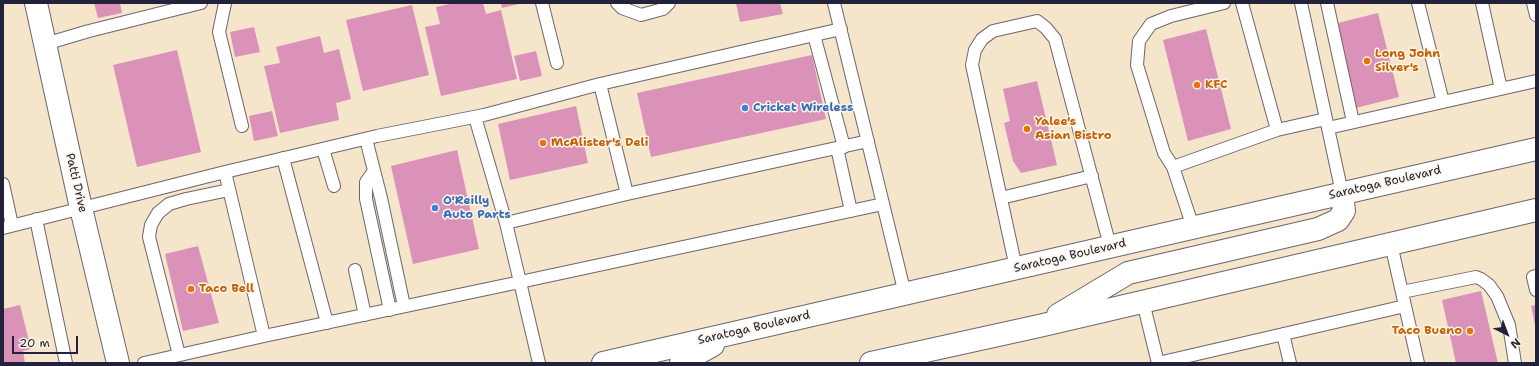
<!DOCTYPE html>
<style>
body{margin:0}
#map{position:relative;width:1539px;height:366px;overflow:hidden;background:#f5e5cb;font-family:"Shantell Sans",sans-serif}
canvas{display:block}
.frame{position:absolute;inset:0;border:4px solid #22223b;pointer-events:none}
.north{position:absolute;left:1487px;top:314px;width:40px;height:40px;-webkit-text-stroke:3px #fcf5e5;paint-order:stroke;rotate:138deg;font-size:11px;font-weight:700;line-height:16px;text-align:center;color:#22223b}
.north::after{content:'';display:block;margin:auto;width:14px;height:18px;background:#22223b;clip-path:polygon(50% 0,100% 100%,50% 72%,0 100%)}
.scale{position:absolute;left:12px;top:336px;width:66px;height:18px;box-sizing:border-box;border:2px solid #22223b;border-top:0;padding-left:5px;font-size:12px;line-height:14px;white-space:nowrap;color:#22223b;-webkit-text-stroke:3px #fcf5e5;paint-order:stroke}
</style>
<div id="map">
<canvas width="1539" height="366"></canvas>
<div class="frame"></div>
<div class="north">N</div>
<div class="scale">20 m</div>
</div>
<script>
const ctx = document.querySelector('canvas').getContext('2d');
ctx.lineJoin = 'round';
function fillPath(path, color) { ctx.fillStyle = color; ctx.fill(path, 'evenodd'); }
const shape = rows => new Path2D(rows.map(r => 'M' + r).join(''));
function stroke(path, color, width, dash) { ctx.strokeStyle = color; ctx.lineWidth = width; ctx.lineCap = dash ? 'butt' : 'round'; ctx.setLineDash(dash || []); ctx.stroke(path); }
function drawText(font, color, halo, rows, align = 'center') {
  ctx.font = font + ' "Shantell Sans",sans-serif'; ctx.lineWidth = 3; ctx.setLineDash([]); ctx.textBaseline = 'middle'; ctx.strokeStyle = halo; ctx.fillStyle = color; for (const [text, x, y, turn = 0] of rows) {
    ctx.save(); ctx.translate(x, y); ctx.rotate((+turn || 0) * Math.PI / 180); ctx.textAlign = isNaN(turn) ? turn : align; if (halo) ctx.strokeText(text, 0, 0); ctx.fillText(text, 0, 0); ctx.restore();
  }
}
fillPath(shape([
 [94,3,120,3,122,13,98,18],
 [454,3,483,3,486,14,501,10,517,79,441,96,425,27,440,24,436,7],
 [501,3,519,3,519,4,502,8],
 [736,3,780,3,783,14,740,22],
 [412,5,429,75,363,91,346,20],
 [1378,13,1399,97,1356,108,1334,24],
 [254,27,260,52,235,57,230,32],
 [1206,29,1231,129,1188,141,1163,40],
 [320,36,324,53,339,49,351,99,336,103,339,120,280,133,264,66,280,63,276,47],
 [177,50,201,152,137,167,113,65],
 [536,51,542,76,520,81,514,56],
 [812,55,826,119,651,157,637,93],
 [1037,81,1057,165,1021,173,1013,161,1004,123,1010,121,1003,89],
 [576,106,588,163,510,180,498,124],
 [272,111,278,136,254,141,249,116],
 [457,150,479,249,413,264,391,166],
 [198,246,219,323,183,331,165,254],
 [1481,291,1498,363,1456,363,1442,300],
 [20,305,31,349,23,351,25,363,3,363,3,309],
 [1536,305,1536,325,1535,325,1531,306]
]), '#db92b8');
const service = shape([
 [225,3,219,32,242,126],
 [542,3,557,63],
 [617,3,622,8,641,15,663,9,669,3],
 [834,3,905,294],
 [1242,3,1277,130],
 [1301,3,1342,193],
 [1327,3,1353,122],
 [1418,3,1443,102],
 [1482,3,1501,89],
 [1533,3,1536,15],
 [814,35,844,147],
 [45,44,89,31,201,3],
 [600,84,841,29],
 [475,117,506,223],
 [1328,128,1536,81],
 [366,139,381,198,404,306],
 [837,148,851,211],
 [323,149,334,186],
 [283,158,327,323],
 [1173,167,1277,130,1326,119],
 [374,171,366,182,366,199,390,310],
 [225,172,377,136,484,115,600,84,627,194],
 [3,184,12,225],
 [1001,198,1092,176],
 [36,219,66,363],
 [1193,227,1173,167,1164,153,1137,65,1139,41,1151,24,1171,16,1224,3],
 [3,228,225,172,264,336],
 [1391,244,1418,363],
 [1016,268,972,65,975,50,982,39,993,31,1037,21,1046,28,1055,39,1110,246],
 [355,270,365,315],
 [1536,276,1533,277,1536,290],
 [1402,292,1476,277,1481,279,1489,285,1497,296,1509,325,1515,363],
 [1143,302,1158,363],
 [1283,334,1290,363],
 [179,355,149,237,151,225,158,213,169,204,186,199,229,190],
 [144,363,264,336,520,282,506,223,627,194,868,141],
 [539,363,520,282,883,204],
 [1158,363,1405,306]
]);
const tertiary = shape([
 [36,3,81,208,118,363]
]);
const secondary = shape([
 [1058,315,1128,273,1318,229,1338,220,1344,211,1342,193],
 [603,363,1536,149],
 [681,363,713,345],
 [871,363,1039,326,1536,210]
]);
stroke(service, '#6c666d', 14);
stroke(tertiary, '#6c666d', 24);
stroke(secondary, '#6c666d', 24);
stroke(service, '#fff', 12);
stroke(tertiary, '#fff', 22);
stroke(secondary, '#fff', 22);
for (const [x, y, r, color] of [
 [1367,61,4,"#e8710a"],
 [1197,85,4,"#e8710a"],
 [745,108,4,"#3f7fe0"],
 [1027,129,4,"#e8710a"],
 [543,143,4,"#e8710a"],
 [435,208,4,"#3f7fe0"],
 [191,289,4,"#e8710a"],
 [1470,331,4,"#e8710a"]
]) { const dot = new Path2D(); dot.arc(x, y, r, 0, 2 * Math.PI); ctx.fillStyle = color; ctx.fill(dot); stroke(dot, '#fcf5e5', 1.5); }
drawText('bold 12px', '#c56008', '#fcf5e5', [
 ["Long John",1375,54],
 ["Silver's",1375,68],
 ["KFC",1205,85],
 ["Yalee's",1035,122],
 ["Asian Bistro",1035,136],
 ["McAlister's Deli",551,143],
 ["Taco Bell",199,289],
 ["Taco Bueno",1462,331,"right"]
], 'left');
drawText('bold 12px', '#366cbe', '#fcf5e5', [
 ["Cricket Wireless",753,108],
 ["O'Reilly",443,201],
 ["Auto Parts",443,215]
], 'left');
drawText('12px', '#22223b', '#fcf5e5', [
 ["Patti Drive",76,183,77],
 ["Saratoga Boulevard",1385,183,-13],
 ["Saratoga Boulevard",1070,256,-13],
 ["Saratoga Boulevard",754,328,-13]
]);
</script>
